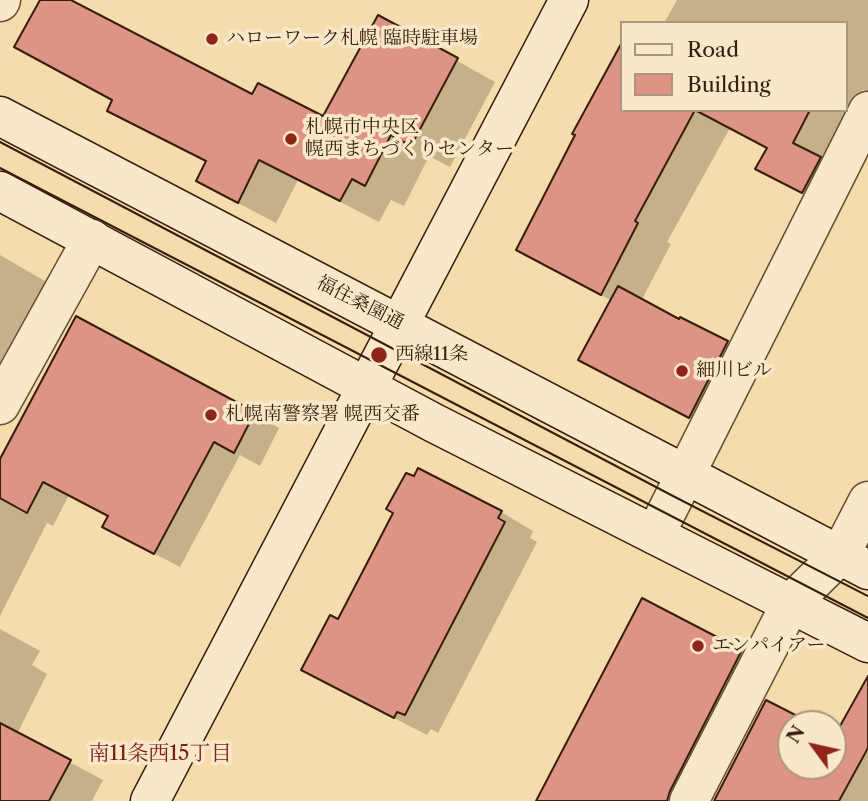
<!DOCTYPE html>
<meta charset="utf-8">
<style>
body{margin:0}
#map{position:relative;width:868px;height:801px;overflow:hidden;background:#f5dcac;font-family:"Libre Caslon Text",serif}
canvas{display:block}
.legend{position:absolute;left:620px;top:21px;width:228px;height:91px;box-sizing:border-box;background:#f8e8c9;border:2px solid #ab977d;margin:0;padding:9px 12px;list-style:none;font-size:21px;color:#381e0c}
.legend li{display:flex;align-items:center;gap:14px;height:35px}
.legend b{width:35px;border:2px solid #ab977d}
.north{position:absolute;left:777px;top:710px;width:70px;height:70px;box-sizing:border-box;background:#f8e8c9;border:2px solid #ab977d;border-radius:50%;rotate:303deg;font-size:19px;font-weight:700;line-height:28px;text-align:center;color:#381e0c}
.north::after{content:'';display:block;margin:auto;width:24px;height:32px;background:#8f2418;clip-path:polygon(50% 0,100% 100%,50% 72%,0 100%)}
</style>
<div id="map">
<canvas width="868" height="801"></canvas>
<ul class="legend">
<li><b style="height:9px;background:#f8e8c9"></b>Road</li>
<li><b style="height:19px;background:#dd9484"></b>Building</li>
</ul>
<div class="north">N</div>
</div>
<script>
const ctx = document.querySelector('canvas').getContext('2d');
ctx.lineJoin = 'round';
function fillPath(path, color) { ctx.fillStyle = color; ctx.fill(path, 'evenodd'); }
const shape = rows => new Path2D(rows.map(r => 'M' + r).join(''));
function stroke(path, color, width, dash) { ctx.strokeStyle = color; ctx.lineWidth = width; ctx.lineCap = dash ? 'butt' : 'round'; ctx.setLineDash(dash || []); ctx.stroke(path); }
function drawText(font, color, halo, rows, align = 'center') {
  ctx.font = font + ' "Libre Caslon Text","Noto Serif JP",serif'; ctx.lineWidth = 7; ctx.setLineDash([]); ctx.textBaseline = 'middle'; ctx.strokeStyle = halo; ctx.fillStyle = color; for (const [text, x, y, turn = 0] of rows) {
    ctx.save(); ctx.translate(x, y); ctx.rotate((+turn || 0) * Math.PI / 180); ctx.textAlign = isNaN(turn) ? turn : align; if (halo) ctx.strokeText(text, 0, 0); ctx.fillText(text, 0, 0); ctx.restore();
  }
}
fillPath(shape([
 [42,0,67,0,253,97,324,118,379,17,495,82,450,167,429,156,404,206,391,200,379,222,298,180,276,223,236,202,207,163,109,110,114,100],
 [677,0,868,0,868,92,863,90,826,162,836,211,757,169,768,149,730,128,667,242,671,244,641,301,727,343,762,363,725,437,580,359,612,301,518,250,577,135,575,133,621,48,621,110,845,110,845,23,664,23],
 [0,255,57,288,0,392],
 [254,413,279,428,260,466,240,455,180,567,130,541,110,517,69,495,53,526,47,523,0,616,0,463],
 [501,512,533,531,530,538,537,542,438,733,431,729,427,735,336,688,338,621],
 [643,600,773,670,706,801,538,801],
 [0,629,40,651,32,665,47,674,17,734,103,780,92,801,0,801],
 [868,696,868,801,716,801,766,702,809,724,791,724,791,766,833,766,833,736,836,738]
]), '#0003');
const building = shape([
 [40,0,71,0,252,94,258,83,323,116,378,15,458,58,411,146,391,135,365,186,352,179,340,201,259,160,238,203,196,181,206,161,107,111,112,100,14,47,40,0],
 [621,44,621,110,695,110,635,221,638,223,601,295,516,250,575,135,572,134,621,44],
 [695,110,810,110,793,143,821,157,802,193,755,169,767,148,695,110],
 [618,286,679,319,680,317,728,341,689,418,578,360,618,286],
 [76,316,255,412,234,453,214,442,154,554,102,527,108,516,43,482,27,513,0,498,0,459,76,316],
 [418,468,502,511,498,518,505,522,405,715,397,712,394,718,301,670,330,615,338,619,393,513,386,509,406,473,414,476,418,468],
 [642,598,742,650,670,791,667,801,536,801,642,598],
 [868,676,868,748,839,801,714,801,766,700,813,724,791,724,791,766,833,766,833,734,835,735,868,676],
 [0,723,71,760,49,801,0,801,0,723]
]);
fillPath(building, '#dd9484');
stroke(building, '#381e0c', 2);
const street = shape([
 [0,2,1,0],
 [0,405,92,239],
 [655,535,868,111],
 [689,801,791,603,840,555,868,501]
]);
const secondary = shape([
 [0,116,868,570],
 [0,191,434,423,868,643],
 [150,801,569,0]
]);
stroke(street, '#674e34', 41);
stroke(secondary, '#381e0c', 41);
stroke(street, '#f8e8c9', 38);
stroke(secondary, '#f8e8c9', 38);
stroke(shape([
 [0,142,673,496,868,596],
 [0,168,868,618]
]), '#381e0c', 2);
for (const [x, y, r, color] of [
 [212,39,7,"#8f2418"],
 [291,139,7,"#8f2418"],
 [379,355,9,"#8f2418"],
 [682,371,7,"#8f2418"],
 [211,415,7,"#8f2418"],
 [698,646,7,"#8f2418"]
]) { const dot = new Path2D(); dot.arc(x, y, r, 0, 2 * Math.PI); ctx.fillStyle = color; ctx.fill(dot); stroke(dot, '#f8e8c9', 2.5); }
drawText('19px', '#381e0c', '#f8e8c9', [
 ["ハローワーク札幌 臨時駐車場",226,39],
 ["札幌市中央区",305,128],
 ["幌西まちづくりセンター",305,150],
 ["西線11条",395,355],
 ["細川ビル",696,371],
 ["札幌南警察署 幌西交番",225,415],
 ["エンパイアー",712,646]
], 'left');
drawText('19px', '#381e0c', '#f8e8c9', [
 ["福住桑園通",360,303,27]
]);
drawText('21px', '#7a1f14', '#f8e8c9', [
 ["南11条西15丁目",160,754]
]);
</script>
